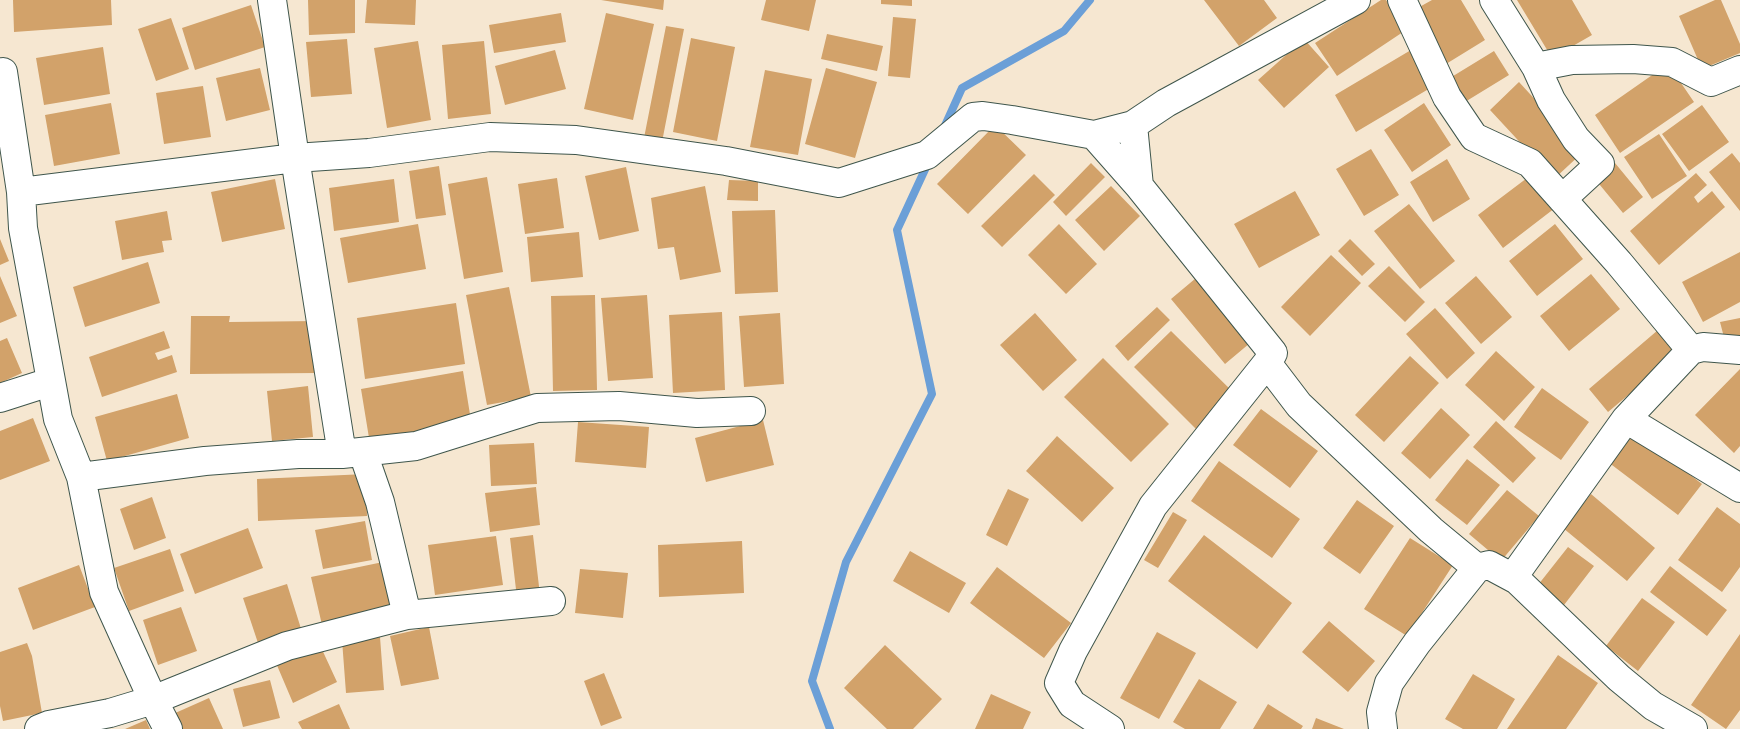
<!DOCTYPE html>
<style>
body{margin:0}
canvas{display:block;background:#f6e7d1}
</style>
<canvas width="1740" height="729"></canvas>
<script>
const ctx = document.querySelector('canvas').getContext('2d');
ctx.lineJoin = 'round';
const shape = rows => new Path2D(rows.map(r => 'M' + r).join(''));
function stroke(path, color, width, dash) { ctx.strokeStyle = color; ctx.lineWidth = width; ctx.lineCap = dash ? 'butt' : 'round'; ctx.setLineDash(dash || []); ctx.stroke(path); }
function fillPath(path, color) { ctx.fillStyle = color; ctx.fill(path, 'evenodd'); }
stroke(shape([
 [943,130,962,88,1064,31,1090,0],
 [830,729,812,681,846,562,932,394,897,230,928,163]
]), '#6b9fd7', 8);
fillPath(shape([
 [13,0,111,0,112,25,14,32],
 [308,0,355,0,355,33,309,35],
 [367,0,416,0,415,25,365,23],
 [601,0,664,0,663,10],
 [766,0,816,0,809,31,761,20],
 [881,0,912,0,912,6,881,4],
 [1204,0,1264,0,1277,18,1239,46],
 [1381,0,1386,0,1406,30,1337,76,1315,43],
 [1432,0,1461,0,1485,40,1446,64,1414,10],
 [1517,0,1572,0,1592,35,1552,58],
 [1715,0,1721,0,1740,44,1740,53,1702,69,1679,16],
 [251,5,265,47,195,70,182,28],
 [561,13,566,42,494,53,489,25],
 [606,13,654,24,633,120,584,109],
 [893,17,916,19,910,78,888,76],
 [171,18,189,69,156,81,138,29],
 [666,26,684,29,662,142,644,138],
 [827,34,883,46,877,71,821,59],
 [691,38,735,47,717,141,673,132],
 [347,39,352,94,311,97,306,42],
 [1304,39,1329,67,1284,108,1258,80],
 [418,41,431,120,387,128,374,48],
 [484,41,491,114,448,119,442,45],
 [103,47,110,94,44,105,36,58],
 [555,50,566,89,505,105,495,66],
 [1411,50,1432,87,1356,132,1335,95],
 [1494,51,1509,75,1460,105,1445,81],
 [1668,64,1694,102,1620,153,1595,115],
 [260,68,270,110,226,121,216,78],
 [826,68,877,82,855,158,805,144],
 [765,70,812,79,798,155,750,147],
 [1519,82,1583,152,1554,179,1490,110],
 [203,86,211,137,164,144,156,93],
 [111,103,120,154,54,166,45,115],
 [1424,103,1451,145,1412,172,1384,130],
 [1702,105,1729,142,1689,171,1662,134],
 [995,125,1026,155,968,214,937,184],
 [1659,134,1687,176,1652,199,1624,157],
 [1371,149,1399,195,1364,216,1336,169],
 [1732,153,1740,163,1740,211,1709,172],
 [1447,159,1470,199,1433,222,1410,182],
 [1091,163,1105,177,1066,216,1053,202],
 [1615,163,1643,197,1623,213,1595,179],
 [439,166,446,215,416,219,409,171],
 [626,167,639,231,599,240,585,176],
 [1696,173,1707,185,1694,197,1698,203,1712,191,1725,207,1659,265,1630,231],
 [1034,174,1055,195,1002,247,981,226],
 [1531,175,1555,208,1503,248,1478,215],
 [487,177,503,272,464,279,448,184],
 [557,178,564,228,525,234,518,184],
 [275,179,285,229,222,242,211,192],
 [394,179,399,222,334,231,329,188],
 [729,180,758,181,758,201,727,200],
 [705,186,721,272,680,280,674,247,658,249,651,198],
 [1111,186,1140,216,1104,251,1075,220],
 [1295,191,1320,235,1259,268,1234,224],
 [1409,204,1455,261,1420,289,1374,231],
 [775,210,778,292,735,294,732,211],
 [167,211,172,240,162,241,164,252,122,260,115,221],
 [418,224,426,269,348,283,340,238],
 [1059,224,1097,264,1066,294,1028,255],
 [1555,224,1583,259,1537,296,1509,261],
 [579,232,583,277,531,282,527,237],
 [0,239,9,261,0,265],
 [1350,239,1375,264,1362,276,1338,251],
 [1740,252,1740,302,1703,322,1682,282],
 [1331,255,1361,283,1310,336,1281,307],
 [148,262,160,303,85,327,73,287],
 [1389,266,1425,302,1405,322,1368,286],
 [1202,273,1256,338,1225,364,1171,299],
 [1591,274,1620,309,1569,351,1540,316],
 [0,276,17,316,0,323],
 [1476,276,1512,317,1481,344,1445,303],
 [509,287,531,397,487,405,466,295],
 [595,295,597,390,553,391,551,296],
 [647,295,653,378,608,381,601,298],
 [456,303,465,364,365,379,357,318],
 [1157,307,1170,320,1128,361,1115,346],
 [1435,308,1475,353,1447,379,1406,334],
 [722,312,725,390,673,393,669,315],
 [780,313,784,384,744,387,739,316],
 [1035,313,1077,360,1043,391,1000,345],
 [191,316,230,316,229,322,319,321,319,373,190,374],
 [1740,318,1740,342,1726,345,1720,322],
 [1658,330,1677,354,1608,412,1589,389],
 [164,331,170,348,155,353,158,360,172,355,177,372,102,397,89,357],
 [1171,331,1236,395,1199,432,1134,367],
 [7,338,22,373,0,383,0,341],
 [1496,351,1535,387,1504,421,1465,385],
 [1410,356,1439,383,1384,442,1355,415],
 [1103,358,1169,424,1131,462,1064,397],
 [1740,369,1740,446,1734,453,1695,415],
 [463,371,472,427,370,444,361,389],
 [308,386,313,437,272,441,267,391],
 [1542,388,1589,422,1561,460,1514,427],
 [177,394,189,438,107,461,95,417],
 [1441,408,1470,435,1430,479,1401,453],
 [1261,409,1318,451,1290,488,1233,445],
 [33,418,50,461,0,480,0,431],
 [763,420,774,465,706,482,695,438],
 [1496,421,1536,458,1513,483,1473,447],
 [578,422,649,427,646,468,575,462],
 [1632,430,1702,484,1678,515,1608,462],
 [1057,436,1114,488,1082,522,1026,471],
 [534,443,537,484,491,486,489,445],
 [1467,459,1500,485,1467,525,1435,500],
 [1219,461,1300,519,1272,558,1191,501],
 [366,474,367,516,258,521,257,479],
 [536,487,540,525,490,532,485,493],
 [1008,489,1029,499,1007,546,986,535],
 [1507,490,1539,516,1501,561,1469,534],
 [1591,494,1655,548,1627,581,1563,528],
 [152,497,166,538,134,550,120,509],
 [1357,500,1394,526,1360,574,1323,548],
 [1717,507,1740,524,1740,567,1722,592,1678,560],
 [1173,512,1187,520,1158,568,1144,560],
 [365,521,372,560,323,569,315,530],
 [248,528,263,568,195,594,180,554],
 [533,535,540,595,517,598,510,538],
 [1204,535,1292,603,1257,649,1168,581],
 [496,536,503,585,435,595,428,545],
 [1410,538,1453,565,1407,636,1364,609],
 [742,541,744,593,659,597,658,545],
 [1568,547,1594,566,1564,605,1538,585],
 [170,549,184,591,129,611,114,568],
 [910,551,966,583,949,613,893,581],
 [383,562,393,608,322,625,311,577],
 [79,565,95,607,33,630,18,588],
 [1670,566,1727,610,1707,636,1650,592],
 [997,567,1071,623,1044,658,970,603],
 [580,569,628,573,623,618,575,613],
 [287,584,303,635,260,649,243,598],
 [1642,598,1675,622,1638,671,1606,646],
 [181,607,197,651,158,665,143,620],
 [1329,621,1375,661,1348,692,1302,652],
 [429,627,439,679,401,686,390,636],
 [1157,632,1196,653,1159,719,1120,698],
 [1740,634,1740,710,1726,729,1691,705],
 [380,637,384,690,346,693,342,640],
 [27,643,32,656,42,713,3,721,0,706,0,652],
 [319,643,337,682,293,703,276,663],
 [885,645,942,699,913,729,887,729,844,688],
 [1558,655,1598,683,1566,729,1507,729],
 [604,673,622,718,601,726,584,681],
 [1473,674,1515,699,1497,729,1463,729,1445,719],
 [1199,679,1237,702,1220,729,1185,729,1173,722],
 [270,680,280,718,243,727,233,689],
 [991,694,1031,712,1023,729,975,729],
 [209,698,223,729,180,729,173,714],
 [339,704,350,729,302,729,298,722],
 [1268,704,1303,726,1301,729,1253,729],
 [1316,718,1344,729,1312,729],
 [146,720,150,729,125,729]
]), '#d2a26a');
const minor = shape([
 [272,0,295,158,342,454],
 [1402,0,1447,97,1474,137,1530,163,1619,263,1691,350],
 [1494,0,1536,67,1551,100,1576,139,1600,164,1562,199],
 [1536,67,1572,60,1633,59,1672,62,1711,82,1740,70],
 [3,72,21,192,23,228,58,419,81,477,104,592,153,700,168,729],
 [1133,125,1139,186],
 [1094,135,1139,186,1273,353,1267,363,1153,506,1073,651,1059,683,1072,704,1110,729],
 [21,192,295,158,369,153,490,137,576,140,726,161,839,183,927,155,973,117,983,116,1012,120,1094,135,1133,125,1166,103,1356,0],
 [1267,363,1299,405,1431,530,1477,568],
 [0,398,50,382],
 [1626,419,1740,488],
 [363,453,380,502,407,615],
 [81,477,205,461,298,454,342,454,416,446,537,408,619,406,697,413,751,411],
 [1517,580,1619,678,1653,706,1693,729],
 [39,729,49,725,110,713,153,700,287,646,407,615,551,601],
 [1383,729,1381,712,1389,683,1417,643,1477,568,1489,565,1517,580,1518,570,1626,419,1691,350,1703,347,1740,350]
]);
stroke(minor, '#3f564c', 30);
stroke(minor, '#fff', 28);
</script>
